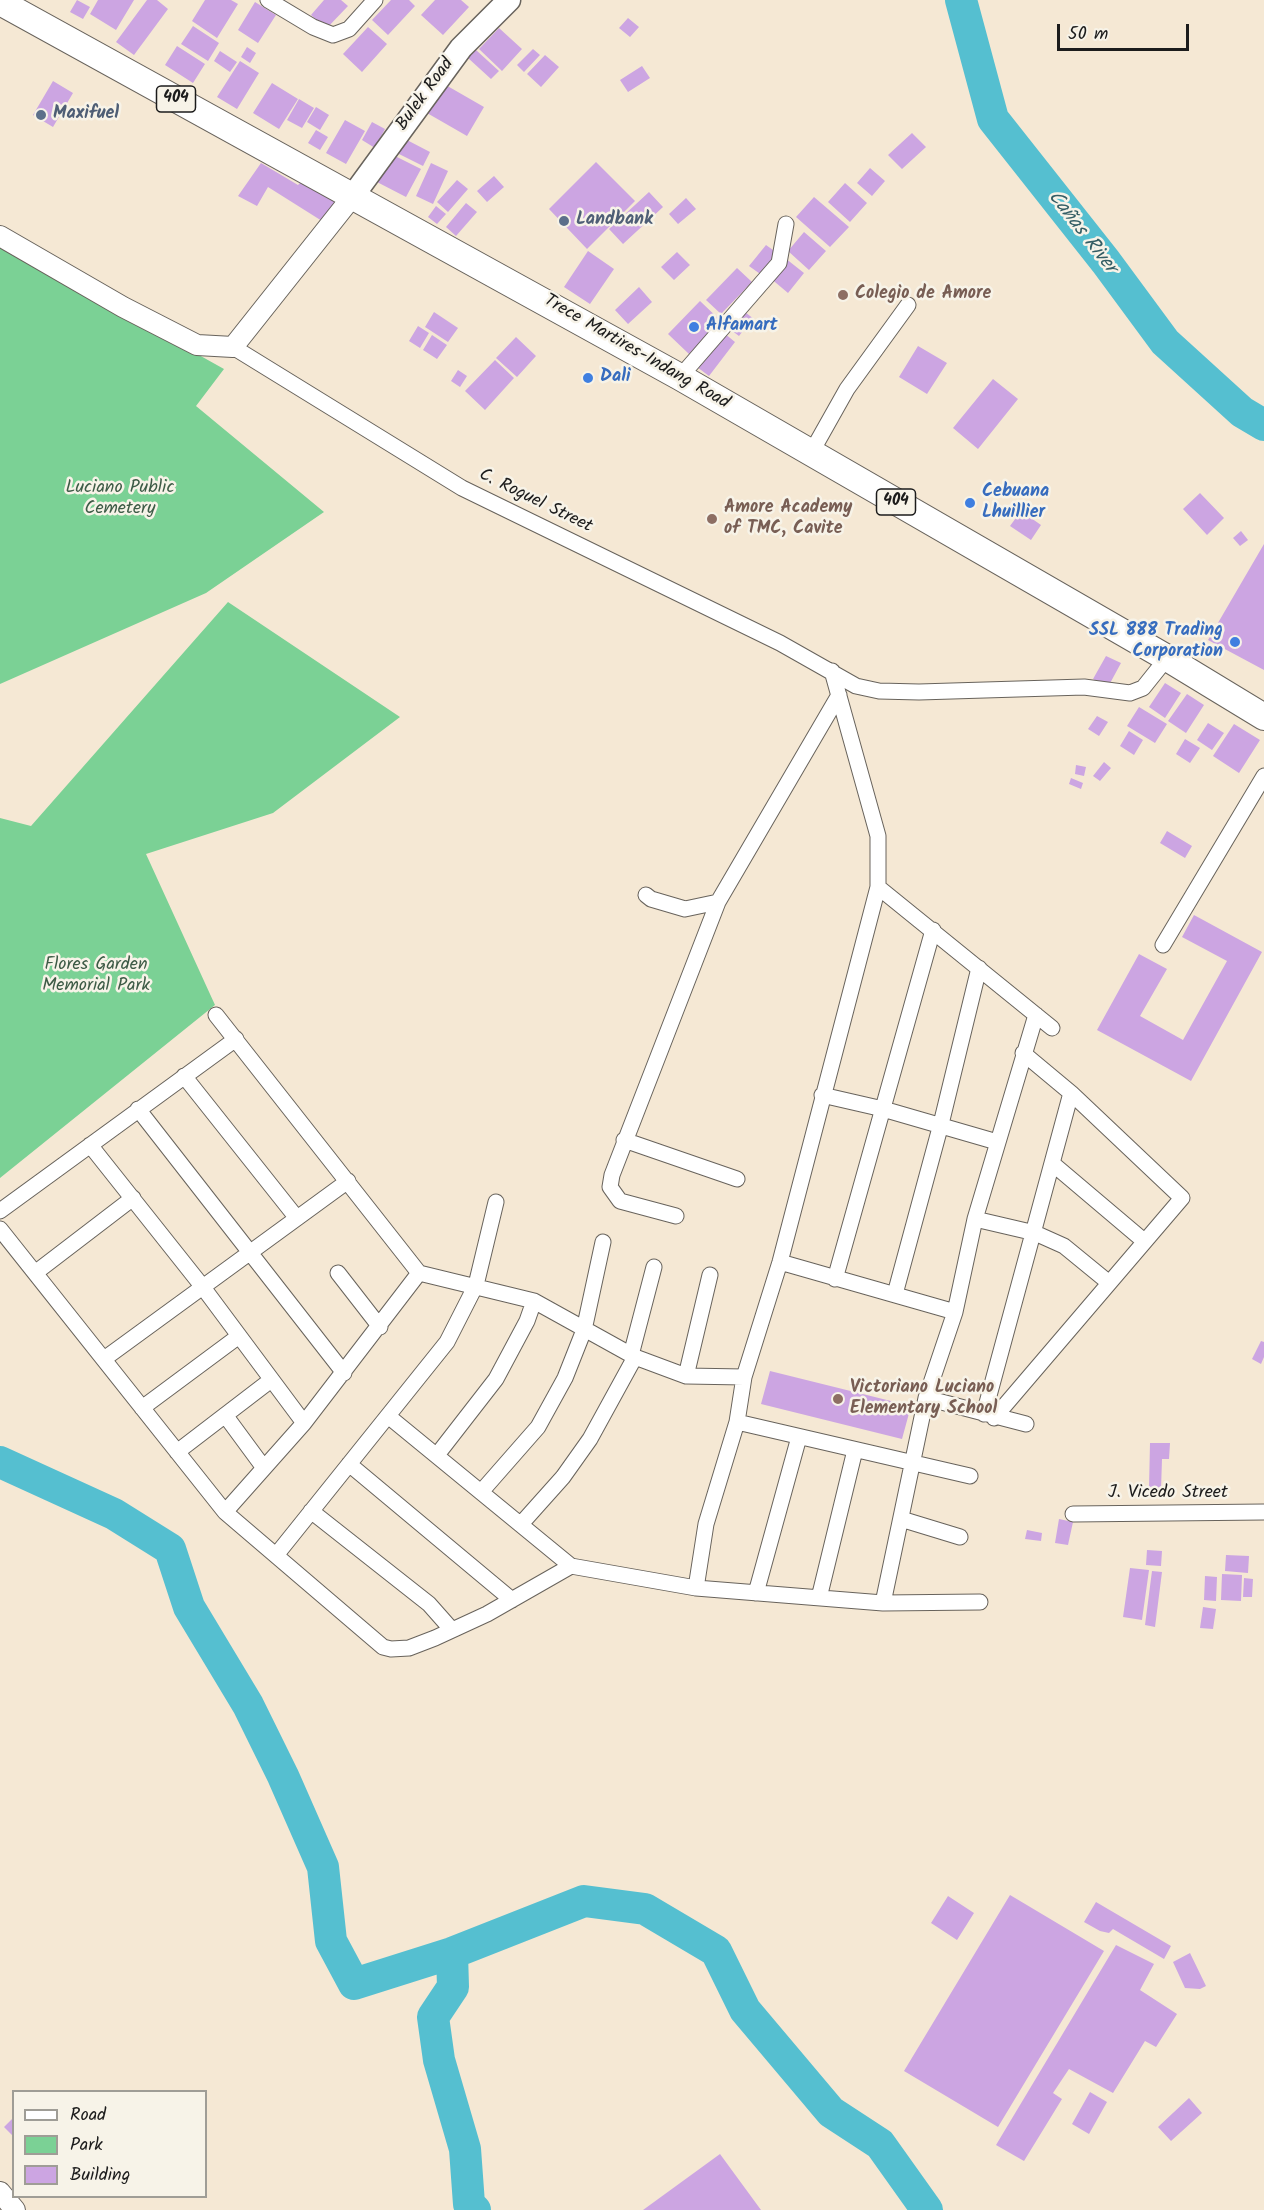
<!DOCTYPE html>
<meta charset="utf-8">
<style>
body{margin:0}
#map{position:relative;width:1264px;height:2210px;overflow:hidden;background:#f5e8d4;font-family:Kalam,sans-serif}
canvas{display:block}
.legend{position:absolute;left:12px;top:2090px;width:195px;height:108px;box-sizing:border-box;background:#f7f3e8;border:2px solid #9f9d96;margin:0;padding:8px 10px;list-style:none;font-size:18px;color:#1c1c1c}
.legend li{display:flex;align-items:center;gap:12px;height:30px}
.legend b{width:30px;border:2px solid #9f9d96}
.scale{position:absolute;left:1057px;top:24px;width:132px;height:27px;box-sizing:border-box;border:3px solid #1c1c1c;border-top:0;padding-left:8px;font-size:18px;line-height:21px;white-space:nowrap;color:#1c1c1c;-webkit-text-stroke:4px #f7f3e8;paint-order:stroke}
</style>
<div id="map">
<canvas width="1264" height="2210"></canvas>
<ul class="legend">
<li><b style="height:8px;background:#fff"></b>Road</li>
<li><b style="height:16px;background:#7bd195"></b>Park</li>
<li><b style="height:16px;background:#cca5e2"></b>Building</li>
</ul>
<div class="scale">50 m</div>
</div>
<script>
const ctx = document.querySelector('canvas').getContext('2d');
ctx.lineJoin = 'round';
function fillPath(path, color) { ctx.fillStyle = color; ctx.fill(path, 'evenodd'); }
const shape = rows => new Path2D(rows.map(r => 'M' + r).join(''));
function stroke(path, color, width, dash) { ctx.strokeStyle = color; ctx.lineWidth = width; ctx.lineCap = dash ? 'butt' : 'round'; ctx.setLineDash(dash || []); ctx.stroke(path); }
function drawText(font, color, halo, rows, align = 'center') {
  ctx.font = font + ' Kalam,sans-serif'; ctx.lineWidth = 5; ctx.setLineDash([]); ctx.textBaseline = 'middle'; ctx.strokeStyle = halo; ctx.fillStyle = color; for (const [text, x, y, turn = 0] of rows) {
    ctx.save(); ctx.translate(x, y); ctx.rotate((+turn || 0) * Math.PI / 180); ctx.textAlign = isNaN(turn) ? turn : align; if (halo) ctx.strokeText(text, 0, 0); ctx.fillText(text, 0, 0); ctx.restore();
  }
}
fillPath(shape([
 [0,244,224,369,196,406,324,512,206,593,0,684],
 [228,602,400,717,273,813,146,854,215,1005,0,1178,0,818,31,826]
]), '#7bd195');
stroke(shape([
 [961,0,993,119,1106,262,1165,342,1242,412,1264,425],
 [0,1462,114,1514,170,1549,189,1607,248,1705,283,1776,323,1867,331,1941,354,1984,452,1953,584,1901,645,1909,716,1951,745,2010,831,2112,880,2144,927,2210],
 [452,1953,453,1987,433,2017,439,2060,465,2149,469,2204,475,2210]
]), '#55bfd0', 32);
fillPath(shape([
 [77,0,90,7,83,19,70,12],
 [98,0,134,0,116,30,90,14],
 [147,0,157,0,168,9,134,55,116,42],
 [205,0,231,0,238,4,217,38,192,21],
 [324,0,341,0,348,6,326,29,311,15],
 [391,0,409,0,415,6,388,35,372,20],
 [435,0,461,0,469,7,443,35,421,15],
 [255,2,276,15,258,43,238,30],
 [628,18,639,27,630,37,619,28],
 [193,26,219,43,208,61,181,44],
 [368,27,387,44,362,72,343,54],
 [499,28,522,49,502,71,479,49],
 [177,46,205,64,193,83,165,65],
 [247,47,256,53,250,63,241,57],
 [533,49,540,55,524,72,517,65],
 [476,50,499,71,491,79,468,58],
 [220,51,237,62,230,72,214,61],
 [545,55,559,67,541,87,527,74],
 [240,61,259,73,237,109,217,97],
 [642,66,650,78,628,92,620,80],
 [53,81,73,93,53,127,33,115],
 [272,83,298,99,279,129,253,113],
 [444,84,484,107,467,136,427,113],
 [299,99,314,108,302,128,287,120],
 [316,107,329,115,320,130,307,122],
 [345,120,365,131,346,164,326,153],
 [372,122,385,129,375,148,362,140],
 [316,130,328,137,320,150,308,143],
 [912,133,926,147,902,169,888,155],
 [405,139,430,152,423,166,397,153],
 [391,154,421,169,406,197,377,182],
 [596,162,635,201,587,249,549,209],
 [261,163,298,185,302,181,335,202,322,221,268,187,257,206,238,196],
 [431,163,448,171,433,204,416,196],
 [870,168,885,181,872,196,857,183],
 [494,176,504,187,487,202,477,191],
 [457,180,468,189,448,212,437,202],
 [845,183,867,203,850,222,828,202],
 [649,192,663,207,623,244,609,229],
 [814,197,849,227,830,247,796,217],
 [686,198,696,209,678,224,669,214],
 [466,203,477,212,456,236,446,227],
 [436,206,446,214,437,224,428,217],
 [804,232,826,251,809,270,788,251],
 [766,245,780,255,763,276,749,266],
 [588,251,614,269,590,304,564,287],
 [677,252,690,265,674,280,661,267],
 [785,258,804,273,788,293,769,277],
 [737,268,752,282,721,314,706,300],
 [639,287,652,302,628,324,615,310],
 [700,301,721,321,689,354,668,334],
 [434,312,458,328,448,342,425,327],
 [745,312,755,320,750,326,740,318],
 [734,318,746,327,739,336,727,327],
 [418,326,429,333,420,348,409,341],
 [724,333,735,342,709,376,697,367],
 [432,335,447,345,437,359,423,350],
 [516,337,536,356,517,377,496,358],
 [918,346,947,363,927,394,899,377],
 [495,360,514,378,485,410,465,391],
 [458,370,467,376,460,387,451,381],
 [993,379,1018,399,978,449,953,428],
 [1200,493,1224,518,1207,535,1183,509],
 [1021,511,1041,525,1031,540,1010,526],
 [1241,531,1248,540,1240,546,1233,538],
 [1264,544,1264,670,1208,640],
 [1106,656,1121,663,1108,687,1093,679],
 [1165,683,1181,693,1165,718,1149,707],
 [1187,694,1204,705,1186,733,1168,721],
 [1139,707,1167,724,1155,743,1127,726],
 [1097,716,1108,722,1099,736,1088,729],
 [1208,723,1224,733,1212,750,1197,740],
 [1234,724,1260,740,1239,773,1213,756],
 [1129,731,1143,740,1134,755,1120,746],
 [1185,739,1200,748,1190,763,1176,754],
 [1104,762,1111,768,1100,781,1093,776],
 [1076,765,1086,767,1084,776,1075,774],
 [1071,778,1083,783,1081,789,1069,784],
 [1167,831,1192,846,1185,858,1160,843],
 [1194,915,1262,952,1191,1081,1097,1030,1139,954,1167,969,1140,1016,1183,1040,1227,961,1182,937],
 [1261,1341,1264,1342,1264,1357,1261,1364,1252,1359],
 [770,1371,911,1406,902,1439,761,1404],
 [1150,1443,1170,1443,1169,1459,1162,1459,1161,1490,1149,1489],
 [1059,1519,1073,1522,1068,1545,1055,1543],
 [1027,1530,1042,1533,1041,1541,1025,1539],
 [1147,1550,1162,1551,1161,1566,1146,1565],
 [1226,1555,1249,1556,1248,1573,1225,1571],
 [1130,1568,1149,1570,1142,1620,1123,1617],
 [1152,1571,1162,1572,1155,1627,1145,1625],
 [1222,1574,1242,1575,1241,1601,1221,1600],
 [1205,1576,1217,1577,1216,1601,1204,1600],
 [1244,1578,1253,1579,1252,1597,1243,1597],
 [1203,1607,1216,1609,1213,1629,1200,1628],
 [1010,1895,1104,1951,998,2127,904,2071],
 [948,1896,974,1913,957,1940,931,1923],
 [1096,1902,1171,1946,1164,1959,1113,1929,1109,1933,1100,1931,1084,1922],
 [1116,1945,1154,1964,1140,1990,1177,2014,1156,2047,1145,2041,1113,2093,1069,2069,1053,2093,1062,2099,1024,2161,996,2145],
 [1190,1953,1206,1986,1200,1989,1185,1988,1173,1962],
 [1090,2092,1107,2102,1089,2134,1072,2124],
 [1189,2098,1202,2113,1171,2141,1158,2127],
 [14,2117,14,2137,4,2127],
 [720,2154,761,2210,643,2210]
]), '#cca5e2');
const minor = shape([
 [268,0,313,27,333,35,349,29,375,0],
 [233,347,462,488,780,643,856,686,879,691,919,692,1084,687,1130,693,1143,688,1167,658],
 [680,377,779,263,786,224],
 [811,453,847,389,908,305],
 [878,887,1052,1028],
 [646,895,651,899,685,909,718,902],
 [1163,945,1264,776],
 [216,1015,419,1273,534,1301,635,1357,686,1376,744,1377],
 [184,1076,296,1217],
 [822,1095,883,1109,997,1142],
 [138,1109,344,1373],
 [624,1140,737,1179],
 [90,1145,202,1286,304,1423],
 [1053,1164,1144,1241],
 [0,1211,236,1039],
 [676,1216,620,1201,610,1187,612,1175,718,902,839,695],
 [975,1219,1035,1233,1064,1246,1108,1282],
 [0,1229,225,1512,383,1647,391,1649,409,1648,435,1638,487,1614,571,1566,696,1588,883,1603,980,1602],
 [780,1262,955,1312],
 [35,1273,133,1198],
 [338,1273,380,1327],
 [835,1279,933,930],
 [895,1294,941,1124,979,968],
 [631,1355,654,1267],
 [104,1359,348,1181],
 [686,1376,710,1275],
 [926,1398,1026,1424],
 [142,1408,239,1336],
 [984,1414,1071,1093],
 [225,1415,264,1468],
 [388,1416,571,1566],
 [994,1418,1182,1198,1071,1093,1023,1053],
 [737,1422,970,1476],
 [177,1452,271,1380],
 [437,1455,496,1379,527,1321,534,1301],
 [349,1464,512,1600],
 [481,1492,538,1427,565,1378,584,1330,603,1242],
 [311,1511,429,1604,452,1630],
 [225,1512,304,1423,419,1273],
 [1073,1514,1264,1512],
 [901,1519,960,1537],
 [521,1524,563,1477,590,1439,635,1357],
 [277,1554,447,1342,476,1285,496,1202],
 [696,1588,706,1524,737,1422,744,1377,780,1262,878,887,878,836,832,671],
 [756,1593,799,1437],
 [819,1598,855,1450],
 [883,1603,926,1398,955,1312,975,1219,1036,1015]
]);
const tertiary = shape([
 [0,236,123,307,197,345,233,347,352,197],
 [0,2192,15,2210]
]);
const secondary = shape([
 [352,197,461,48,509,0]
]);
const primary = shape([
 [0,2,680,377,1167,658,1264,717]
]);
stroke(minor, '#68635c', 17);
stroke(tertiary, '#68635c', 22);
stroke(secondary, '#68635c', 25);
stroke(primary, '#68635c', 28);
stroke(minor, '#fff', 15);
stroke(tertiary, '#fff', 20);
stroke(secondary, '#fff', 22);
stroke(primary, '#fff', 26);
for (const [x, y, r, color] of [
 [41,115,6,"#5c6f8a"],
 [564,221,6,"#5c6f8a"],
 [843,295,6,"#8d6e63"],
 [694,327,6,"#3f7fe0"],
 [588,378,6,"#3f7fe0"],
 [970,503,6,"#3f7fe0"],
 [712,519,6,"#8d6e63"],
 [1235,642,6,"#3f7fe0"],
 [838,1399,6,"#8d6e63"]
]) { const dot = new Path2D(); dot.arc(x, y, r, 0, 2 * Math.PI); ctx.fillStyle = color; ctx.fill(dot); stroke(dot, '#f7f3e8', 2); }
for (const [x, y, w] of [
 [176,99,39],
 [896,502,39]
]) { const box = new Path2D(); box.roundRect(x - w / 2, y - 13, w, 26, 4.5); ctx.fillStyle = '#f7f3e8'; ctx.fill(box); stroke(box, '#1c1c1c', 1.5); }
drawText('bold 16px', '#1c1c1c', null, [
 ["404",176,99],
 ["404",896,502]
]);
drawText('18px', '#1c1c1c', '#f7f3e8', [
 ["Bulek Road",426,95,-54],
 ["Trece Martires-Indang Road",636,353,30],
 ["C. Roguel Street",535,502,26],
 ["J. Vicedo Street",1168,1494]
]);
drawText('bold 18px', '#4e5e75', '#f7f3e8', [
 ["Maxifuel",53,115],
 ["Landbank",576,221]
], 'left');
drawText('bold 18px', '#785e54', '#f7f3e8', [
 ["Colegio de Amore",855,295],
 ["Amore Academy",724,509],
 ["of TMC, Cavite",724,530],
 ["Victoriano Luciano",850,1389],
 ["Elementary School",850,1410]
], 'left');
drawText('bold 18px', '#366cbe', '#f7f3e8', [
 ["Alfamart",706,327],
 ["Dali",600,378],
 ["Cebuana",982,493],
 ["Lhuillier",982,514],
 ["SSL 888 Trading",1223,632,"right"],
 ["Corporation",1223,653,"right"]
], 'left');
drawText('18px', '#3d5b46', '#f7f3e8', [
 ["Luciano Public",120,489],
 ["Cemetery",120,510],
 ["Flores Garden",96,966],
 ["Memorial Park",96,987]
]);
drawText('italic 20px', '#335d64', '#f7f3e8', [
 ["Cañas River",1081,233,52]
]);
</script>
